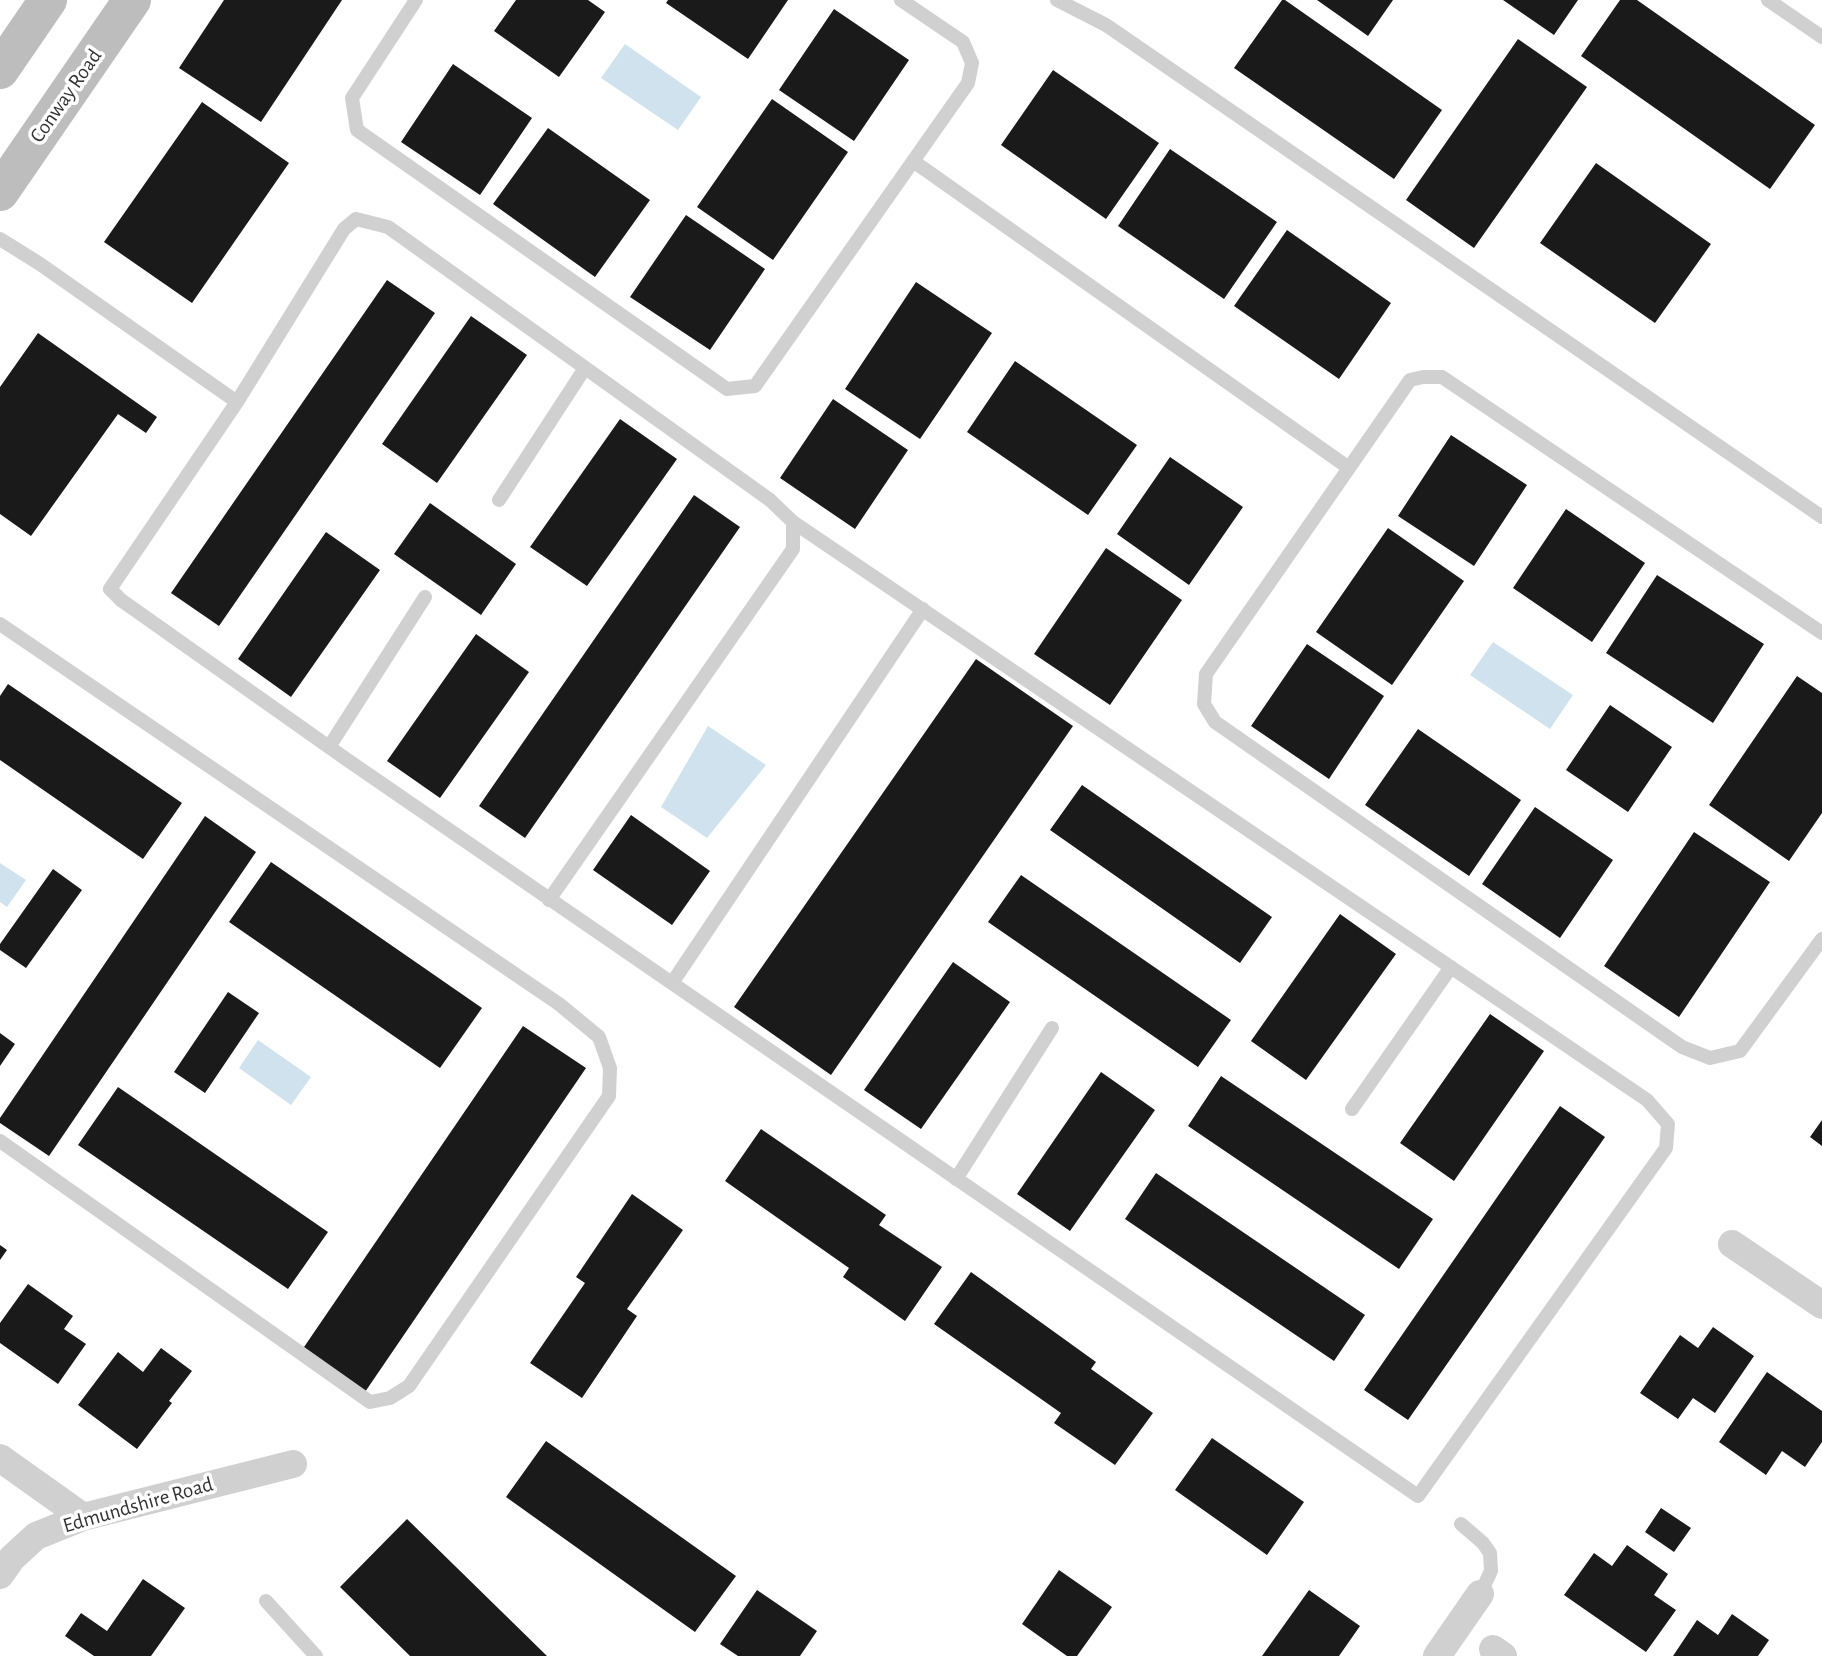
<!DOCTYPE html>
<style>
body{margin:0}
canvas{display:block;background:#fff}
</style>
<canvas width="1822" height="1656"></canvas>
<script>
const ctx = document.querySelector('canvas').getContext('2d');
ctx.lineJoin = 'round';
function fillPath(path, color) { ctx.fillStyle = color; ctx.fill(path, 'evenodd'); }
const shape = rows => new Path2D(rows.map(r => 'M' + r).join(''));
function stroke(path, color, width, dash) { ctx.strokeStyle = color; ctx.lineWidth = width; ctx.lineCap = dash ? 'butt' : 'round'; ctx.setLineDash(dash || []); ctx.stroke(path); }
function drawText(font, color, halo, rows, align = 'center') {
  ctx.font = font + ' "Alegreya Sans",sans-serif'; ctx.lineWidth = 7; ctx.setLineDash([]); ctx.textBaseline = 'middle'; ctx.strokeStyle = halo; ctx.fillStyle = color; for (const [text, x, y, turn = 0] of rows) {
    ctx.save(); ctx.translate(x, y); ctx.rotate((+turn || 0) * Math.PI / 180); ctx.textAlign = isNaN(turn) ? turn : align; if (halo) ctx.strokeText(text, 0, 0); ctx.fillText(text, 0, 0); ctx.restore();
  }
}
fillPath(shape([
 [625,44,701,97,678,130,601,78],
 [1493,642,1573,695,1550,729,1470,675],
 [708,726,766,765,707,838,661,807],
 [0,863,26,880,7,907,0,902],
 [258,1040,311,1077,291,1105,239,1068]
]), '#cfe2ee');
fillPath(shape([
 [224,0,342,0,261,122,179,68],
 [516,0,588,0,605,12,559,77,494,31],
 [668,0,788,0,748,59,666,3],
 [1282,0,1285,0,1442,110,1394,179,1234,68],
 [1317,0,1393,0,1368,36],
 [1503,0,1578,0,1554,35],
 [1620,0,1637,0,1815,125,1770,189,1581,56],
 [834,9,909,60,854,141,779,90],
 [1518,39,1587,87,1474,248,1406,200],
 [453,64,532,118,480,195,401,142],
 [1053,70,1159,143,1106,219,1001,145],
 [772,99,848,152,773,260,697,207],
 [202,102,289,163,192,303,104,242],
 [548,128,650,200,595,277,493,204],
 [1170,149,1277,222,1224,299,1118,226],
 [1596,163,1711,244,1655,323,1540,243],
 [686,215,765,269,710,350,630,297],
 [1287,230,1391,303,1339,379,1234,306],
 [387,280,435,313,219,626,171,593],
 [916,282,992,333,920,439,845,389],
 [471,316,527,355,437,483,382,444],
 [38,333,157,417,146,433,118,414,31,536,0,514,0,387],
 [1015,361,1137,445,1088,515,967,432],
 [833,399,908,450,855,529,780,478],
 [620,419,677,459,587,586,530,547],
 [1451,435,1527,485,1474,566,1398,516],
 [1170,457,1243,507,1189,585,1117,534],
 [694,495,740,527,525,838,479,806],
 [430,503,516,564,481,615,394,554],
 [1566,509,1645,563,1592,642,1513,588],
 [1388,528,1464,581,1392,685,1316,632],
 [326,532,380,570,291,697,238,659],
 [1106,548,1182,600,1110,705,1034,654],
 [1657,575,1764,644,1713,723,1606,653],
 [476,634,529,672,440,798,387,761],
 [1307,644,1384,696,1329,779,1251,726],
 [976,659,1073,726,831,1075,734,1007],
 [1797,676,1822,693,1822,813,1789,861,1709,805],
 [8,684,182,803,143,859,0,760,0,696],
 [1610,705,1672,747,1628,812,1566,770],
 [1418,729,1521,800,1469,876,1365,805],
 [1082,785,1272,917,1240,963,1050,830],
 [1535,807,1613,860,1560,938,1482,884],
 [631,815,710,871,672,925,593,870],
 [205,816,256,852,49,1156,0,1123,0,1118],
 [1694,832,1770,882,1679,1017,1604,966],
 [271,862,482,1008,440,1068,229,922],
 [53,869,82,890,26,968,0,950,0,944],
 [1021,875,1231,1020,1198,1067,988,922],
 [1340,914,1396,954,1306,1080,1251,1041],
 [953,962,1010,1002,921,1129,864,1090],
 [228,992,259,1013,205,1093,174,1072],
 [1490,1014,1544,1051,1454,1181,1400,1143],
 [523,1026,586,1068,365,1392,302,1350],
 [0,1033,15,1044,0,1066],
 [1101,1072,1155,1110,1070,1231,1017,1194],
 [1221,1076,1433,1219,1399,1269,1188,1126],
 [118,1087,328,1232,288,1289,78,1145],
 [1560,1106,1605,1137,1408,1420,1364,1390],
 [1822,1120,1822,1146,1810,1137],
 [761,1129,886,1215,879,1225,942,1267,905,1321,843,1277,849,1268,725,1181],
 [1156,1173,1365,1315,1334,1361,1125,1219],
 [632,1194,683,1230,627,1309,637,1316,582,1398,530,1363,585,1283,576,1277],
 [0,1245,7,1250,0,1260],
 [971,1272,1096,1362,1091,1369,1153,1413,1115,1465,1054,1423,1061,1413,934,1324],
 [28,1284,73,1316,64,1329,86,1344,58,1384,0,1343,0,1323],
 [1713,1327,1754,1356,1715,1413,1693,1398,1678,1419,1640,1393,1680,1335,1698,1348],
 [161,1348,192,1371,169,1401,172,1403,137,1449,78,1405,118,1352,143,1372],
 [1767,1372,1822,1411,1822,1442,1805,1467,1782,1451,1766,1475,1719,1442],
 [1212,1438,1304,1502,1267,1555,1175,1490],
 [546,1441,736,1576,695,1632,506,1497],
 [1661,1508,1691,1528,1674,1552,1645,1532],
 [407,1519,547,1656,410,1656,340,1587],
 [1627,1545,1668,1574,1654,1595,1676,1610,1646,1652,1564,1595,1594,1553,1612,1566],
 [1059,1570,1112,1607,1077,1656,1067,1656,1022,1624],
 [143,1579,185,1608,151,1656,94,1656,65,1636,81,1613,107,1631],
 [757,1590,817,1631,800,1656,738,1656,720,1644],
 [1309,1590,1360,1626,1339,1656,1262,1656],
 [1732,1614,1769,1640,1758,1656,1673,1656,1697,1620,1718,1635]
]), '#1a1a1a');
stroke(shape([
 [416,0,352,98,357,130,727,389,755,386,968,83,972,63,963,42,901,0],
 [1057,0,1106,25,1822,517],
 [1768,0,1822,37],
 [913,161,1349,468],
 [356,219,388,227,770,500,793,522,1647,1100,1668,1124,1666,1148,1418,1496,346,759,121,600,110,589,237,402,344,229,356,219],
 [0,239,40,264,237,402],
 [499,500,585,368],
 [0,624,559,1004,599,1037,610,1068,609,1096,409,1386,390,1398,370,1402,0,1141],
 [1822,633,1442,377,1423,377,1410,380,1206,674,1204,704,1215,722,1682,1047,1710,1058,1740,1051,1822,939],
 [329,747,425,597],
 [549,900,793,549,793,522],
 [672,983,923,609],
 [1352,1109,1451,967],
 [956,1179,1052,1028],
 [1461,1524,1483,1543,1490,1553,1491,1571,1480,1594],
 [266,1601,316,1656]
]), '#d0d0d0', 14);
stroke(shape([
 [1732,1244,1822,1305],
 [0,1458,83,1517],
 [0,1575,12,1558,36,1536,83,1517,293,1464],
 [1493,1649,1503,1656],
 [1437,1656,1480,1594]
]), '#d0d0d0', 28);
stroke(shape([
 [0,70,48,0],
 [0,192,132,0]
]), '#bdbdbd', 38);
drawText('21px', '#333', '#fff', [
 ["Conway Road",66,96,-55],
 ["Edmundshire Road",138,1505,-16]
]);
</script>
